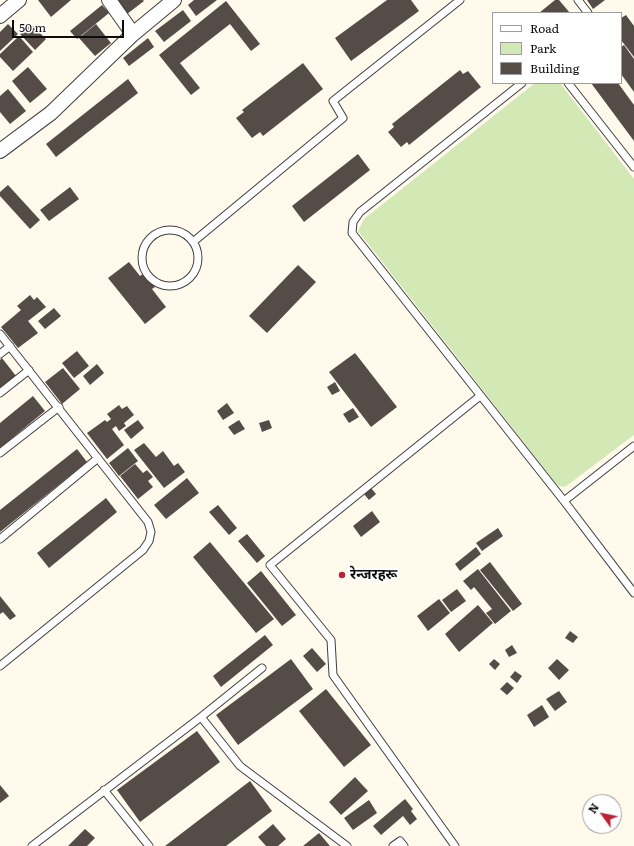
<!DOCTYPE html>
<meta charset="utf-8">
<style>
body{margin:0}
#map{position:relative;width:634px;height:846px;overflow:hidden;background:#fffaeb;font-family:Literata,serif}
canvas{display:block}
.legend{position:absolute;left:492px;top:12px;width:130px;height:72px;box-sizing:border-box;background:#fff;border:1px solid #9e9e9e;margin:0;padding:5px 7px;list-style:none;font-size:12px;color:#0c0c0c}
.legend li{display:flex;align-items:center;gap:8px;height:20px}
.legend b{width:20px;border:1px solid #9e9e9e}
.north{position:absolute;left:582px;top:794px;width:40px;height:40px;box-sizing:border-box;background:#fff;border:1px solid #9e9e9e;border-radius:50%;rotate:303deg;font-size:11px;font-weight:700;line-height:16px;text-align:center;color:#0c0c0c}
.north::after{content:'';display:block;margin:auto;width:14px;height:18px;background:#be2234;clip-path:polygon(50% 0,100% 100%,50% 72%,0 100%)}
.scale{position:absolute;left:12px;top:20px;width:112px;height:18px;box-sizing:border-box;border:2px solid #0c0c0c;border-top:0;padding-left:5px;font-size:12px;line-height:14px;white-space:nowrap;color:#0c0c0c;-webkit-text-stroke:3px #fff;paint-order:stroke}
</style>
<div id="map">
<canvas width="634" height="846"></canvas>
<ul class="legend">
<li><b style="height:5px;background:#fff"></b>Road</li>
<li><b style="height:11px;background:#d3e9b5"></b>Park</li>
<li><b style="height:11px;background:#554c48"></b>Building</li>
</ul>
<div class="north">N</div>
<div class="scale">50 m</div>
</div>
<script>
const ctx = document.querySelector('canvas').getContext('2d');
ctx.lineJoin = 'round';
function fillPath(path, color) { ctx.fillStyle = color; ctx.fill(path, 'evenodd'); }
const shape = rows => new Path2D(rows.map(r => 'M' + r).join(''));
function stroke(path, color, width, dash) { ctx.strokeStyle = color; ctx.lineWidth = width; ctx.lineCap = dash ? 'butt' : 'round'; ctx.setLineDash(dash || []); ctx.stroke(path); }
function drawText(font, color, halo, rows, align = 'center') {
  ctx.font = font + ' Literata,"Noto Sans Devanagari",serif'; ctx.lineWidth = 4; ctx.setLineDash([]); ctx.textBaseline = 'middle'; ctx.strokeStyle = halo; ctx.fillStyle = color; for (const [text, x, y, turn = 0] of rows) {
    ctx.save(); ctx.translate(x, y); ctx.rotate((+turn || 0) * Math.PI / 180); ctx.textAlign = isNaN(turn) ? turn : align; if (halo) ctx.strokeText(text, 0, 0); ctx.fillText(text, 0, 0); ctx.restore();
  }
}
fillPath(shape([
 [535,83,560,83,634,179,634,435,565,487,559,486,555,482,358,231,364,219]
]), '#d3e9b5');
fillPath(shape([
 [38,0,71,0,51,17],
 [117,0,143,0,144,1,127,14],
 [194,0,217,0,196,16,188,5],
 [387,0,411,0,419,11,351,61,335,38],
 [555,0,559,0,570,13,539,13],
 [587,0,605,0,593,9],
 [226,1,260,44,251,51,230,24,180,63,200,88,191,95,159,55],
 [102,5,109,13,77,39,70,31],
 [183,10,191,21,164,42,155,31],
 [626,15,634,26,634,57,621,40,621,18],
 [8,24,18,34,0,51,0,32],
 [31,24,46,39,35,50,20,34],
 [96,24,111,43,95,56,79,38],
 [19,36,33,52,13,71,0,57,0,54],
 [148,38,154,47,129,66,123,58],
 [624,45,634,59,634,92,621,74,621,47],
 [303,63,323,89,263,136,260,132,252,138,236,118,244,112,242,110],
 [28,67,47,89,30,103,12,81],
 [460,70,463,74,468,71,481,87,409,145,407,142,401,147,388,132,394,127,392,124],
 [128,79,138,93,56,157,46,144],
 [591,83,618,83,634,105,634,141],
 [8,89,26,111,10,124,0,112,0,96],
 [358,154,370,170,304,222,292,206],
 [8,185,40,220,30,229,0,196,0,192],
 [70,187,79,199,49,221,40,210],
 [129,262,140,276,144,273,155,287,152,289,166,307,145,324,108,278],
 [298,265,316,282,267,333,249,316],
 [30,295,34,300,37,297,46,307,28,321,38,333,18,348,1,327,21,310,17,306],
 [54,308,61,316,45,329,38,321],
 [77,351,89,366,74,378,62,363],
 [355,353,397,407,371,427,329,372],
 [2,358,16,376,0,388,0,360],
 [97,364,104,373,90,385,83,376],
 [63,368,80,389,62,404,45,382],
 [335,382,340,391,332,395,327,387],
 [33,396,45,411,0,448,0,423],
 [227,403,234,413,223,420,217,411],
 [119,405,122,409,127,406,134,415,124,423,126,426,119,431,116,426,112,429,124,445,107,459,87,433,105,420,107,422,111,419,107,414],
 [353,408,359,417,349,423,343,414],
 [138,420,144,428,131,439,124,430],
 [239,420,245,429,234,435,228,427],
 [269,420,272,428,262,432,259,423],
 [144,443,156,457,163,451,174,466,178,463,185,472,164,488,134,450],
 [128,448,138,461,119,476,109,463],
 [77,449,87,462,0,532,0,510],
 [135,464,143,473,147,470,153,477,148,481,153,487,138,499,120,476],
 [187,478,199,493,166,519,154,505],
 [371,488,376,494,369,500,364,494],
 [106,498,117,512,49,568,37,553],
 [218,505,237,528,229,535,209,512],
 [372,511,380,522,361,537,353,526],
 [498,528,503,536,482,551,476,543],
 [247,534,265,556,257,563,238,541],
 [210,542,274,619,256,633,193,557],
 [476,547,481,554,460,571,455,564],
 [490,562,522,604,513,611,480,570],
 [478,569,511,611,495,624,486,613,492,609,474,587,471,590,463,581],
 [261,571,296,615,282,626,247,583],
 [457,589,466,601,451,612,442,600],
 [0,596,16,616,10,620,3,612,0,614],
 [439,599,450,613,428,631,417,616],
 [478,605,493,623,459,652,445,634],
 [570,631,578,637,573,643,565,638],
 [265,635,273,645,221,687,213,676],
 [512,645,517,653,509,657,505,650],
 [312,648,326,664,317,672,303,656],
 [291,659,313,689,238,745,216,715],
 [494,659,500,664,495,670,489,664],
 [557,659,569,670,559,680,548,668],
 [515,671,522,676,517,683,510,677],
 [507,682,514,688,507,695,500,689],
 [326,689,371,745,344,767,299,711],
 [559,691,567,702,555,711,546,699],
 [542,705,549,717,534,727,527,715],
 [197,731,220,762,140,822,117,790],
 [355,777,368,791,341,815,329,802],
 [250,781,272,811,226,846,165,846],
 [0,785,9,796,0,803],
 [405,799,413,809,411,811,417,819,410,825,403,816,381,835,373,826],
 [369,800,377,813,353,830,344,818],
 [273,824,286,839,278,846,266,846,258,837],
 [85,829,95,838,87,846,68,846],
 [319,833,330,846,303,846]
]), '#554c48');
const service = shape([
 [578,0,588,13],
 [522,83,360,212,353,222,352,233,564,501,634,593],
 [568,83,634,167],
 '142 258a28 28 0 1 1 56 0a28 28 0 1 1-56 0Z',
 [193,242,343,118,333,101,460,0],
 [0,334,148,522,151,532,149,541,143,550,0,666],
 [0,354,10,346],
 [0,393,29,370],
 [0,453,59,407],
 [564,501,634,446],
 [0,539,98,458],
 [201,717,240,766,347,846],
 [104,790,149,846],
 [32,846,201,717,262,668],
 [393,846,400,841,404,846],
 [455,846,333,675,331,640,270,565,480,396]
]);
const minor = shape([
 [109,0,133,34],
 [0,16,19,0],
 [0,151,51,113,133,34,174,0]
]);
stroke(service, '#3f3f3f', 9);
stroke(minor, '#3f3f3f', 16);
stroke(service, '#fff', 7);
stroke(minor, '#fff', 14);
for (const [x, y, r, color] of [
 [342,575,4,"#be2234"]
]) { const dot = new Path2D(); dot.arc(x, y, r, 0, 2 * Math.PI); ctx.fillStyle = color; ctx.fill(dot); stroke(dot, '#fff', 1.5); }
drawText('bold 14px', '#0c0c0c', '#fff', [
 ["रेन्जरहरू",350,575]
], 'left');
</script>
